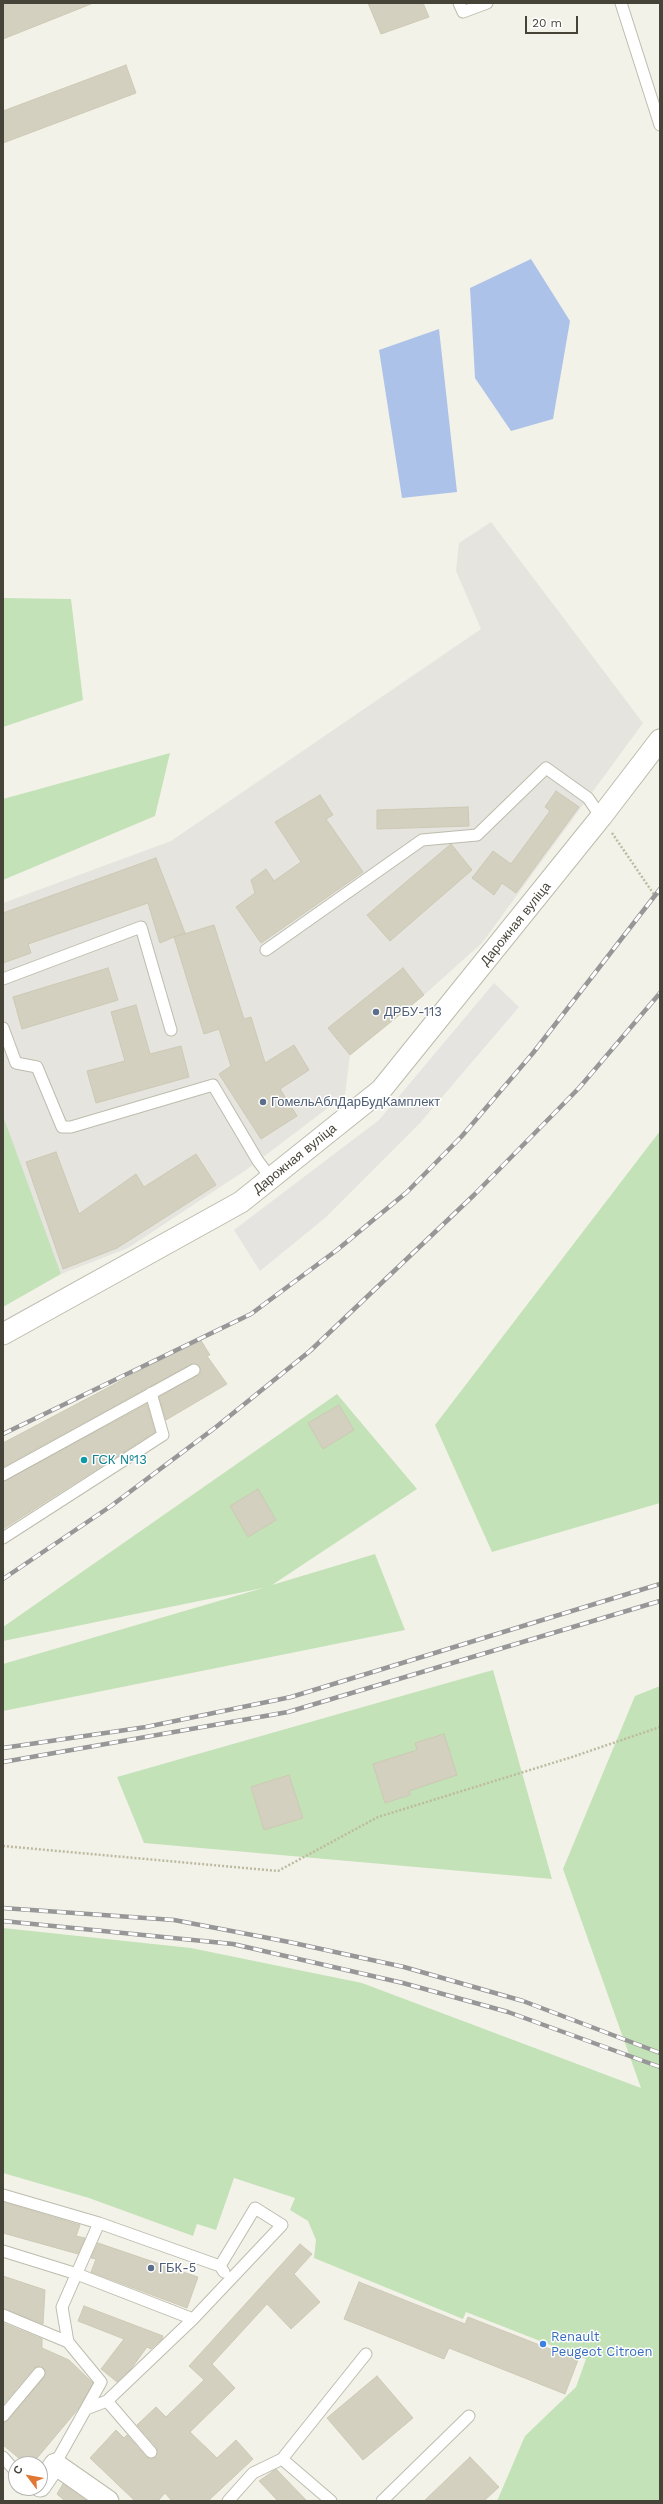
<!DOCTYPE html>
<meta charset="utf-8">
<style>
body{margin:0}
#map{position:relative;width:663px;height:2504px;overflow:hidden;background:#f3f2e9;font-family:"Work Sans",sans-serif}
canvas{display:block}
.frame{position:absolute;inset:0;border:4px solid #464439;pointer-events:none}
.north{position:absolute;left:8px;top:2456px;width:40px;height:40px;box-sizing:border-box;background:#fff;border:1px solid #b5b4b0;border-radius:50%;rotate:302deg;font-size:11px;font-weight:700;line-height:16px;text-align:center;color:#464439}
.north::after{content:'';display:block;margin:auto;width:14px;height:18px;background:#e17732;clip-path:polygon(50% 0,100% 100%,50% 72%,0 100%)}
.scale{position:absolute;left:525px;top:16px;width:53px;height:18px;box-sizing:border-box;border:2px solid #464439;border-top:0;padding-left:5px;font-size:12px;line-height:14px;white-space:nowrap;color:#464439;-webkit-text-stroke:3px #fff;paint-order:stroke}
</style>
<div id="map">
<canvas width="663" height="2504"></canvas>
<div class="frame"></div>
<div class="north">С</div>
<div class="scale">20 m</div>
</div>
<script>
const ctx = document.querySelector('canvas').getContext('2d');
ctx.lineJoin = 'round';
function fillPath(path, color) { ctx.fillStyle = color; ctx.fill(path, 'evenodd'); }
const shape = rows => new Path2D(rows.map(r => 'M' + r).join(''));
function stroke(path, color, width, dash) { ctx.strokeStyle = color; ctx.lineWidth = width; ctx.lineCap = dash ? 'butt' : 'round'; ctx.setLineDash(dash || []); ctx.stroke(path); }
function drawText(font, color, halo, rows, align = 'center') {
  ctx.font = font + ' "Work Sans",sans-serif'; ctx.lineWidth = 3; ctx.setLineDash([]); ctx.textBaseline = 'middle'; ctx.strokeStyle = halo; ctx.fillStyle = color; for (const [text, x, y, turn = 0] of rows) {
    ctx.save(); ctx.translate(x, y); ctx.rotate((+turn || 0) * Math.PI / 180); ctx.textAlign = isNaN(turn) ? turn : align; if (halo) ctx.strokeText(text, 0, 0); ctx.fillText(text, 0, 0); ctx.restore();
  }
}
fillPath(shape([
 [491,522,643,723,482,943,424,995,350,1055,345,1095,246,1170,128,1248,61,1274,3,1125,3,903,171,841,481,629,456,571,459,543]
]), '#e5e4de');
fillPath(shape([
 [3,598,71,599,83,700,3,727],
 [170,753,155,816,3,880,3,799],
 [3,1116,61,1274,3,1307],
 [660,1131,660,1503,492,1552,435,1425],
 [337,1394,417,1489,272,1585,375,1554,405,1630,3,1711,3,1664,263,1588,3,1641,3,1627],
 [493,1670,552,1879,144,1843,117,1777],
 [660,1686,660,2501,497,2501,525,2436,576,2387,586,2359,466,2312,463,2319,314,2258,316,2240,308,2221,290,2210,295,2198,234,2178,216,2230,197,2224,193,2236,89,2198,3,2173,3,1928,191,1948,362,1983,641,2088,563,1869,635,1696]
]), '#c4e2b7');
fillPath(shape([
 [494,983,519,1007,420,1123,325,1218,260,1271,234,1230,379,1120]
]), '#e5e4e0');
fillPath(shape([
 [531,259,570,321,553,419,511,431,475,378,470,288],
 [439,329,457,492,402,498,379,350]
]), '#adc2e8');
const building = shape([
 [3,3,91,3,91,4,3,39,3,3],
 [368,3,423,3,429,17,381,34,368,3],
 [126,65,136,93,3,143,3,111,126,65],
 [556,791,579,807,516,893,502,883,494,895,472,878,493,851,511,864,550,811,545,807,556,791],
 [320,795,333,815,326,819,363,872,261,943,236,907,255,893,251,880,266,869,274,881,301,862,275,822,320,795],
 [468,807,469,826,377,829,377,810,468,807],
 [451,844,472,870,390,941,367,915,451,844],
 [156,858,185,933,174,937,214,925,244,1019,251,1017,265,1063,294,1045,309,1070,280,1089,297,1116,261,1139,219,1074,231,1066,219,1029,204,1034,174,937,160,943,148,903,28,944,31,953,3,963,3,913,156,858],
 [108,968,118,1000,22,1029,13,997,108,968],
 [403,968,424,995,350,1055,328,1028,403,968],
 [136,1005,150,1054,181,1046,189,1077,96,1103,87,1071,125,1061,111,1012,136,1005],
 [56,1152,79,1214,136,1174,144,1187,196,1154,216,1185,117,1248,63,1269,26,1162,56,1152],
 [200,1339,210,1355,207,1356,227,1384,166,1420,159,1397,200,1374,200,1366,191,1364,3,1467,3,1443,200,1339],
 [147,1404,155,1432,3,1529,3,1482,147,1404],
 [339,1405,354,1430,323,1449,308,1423,339,1405],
 [258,1489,276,1520,248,1537,230,1506,258,1489],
 [444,1734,457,1775,409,1791,410,1795,385,1803,373,1764,417,1750,415,1743,444,1734],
 [289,1775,303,1818,264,1830,251,1787,289,1775],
 [3,2202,80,2225,76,2236,85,2238,78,2254,3,2233,3,2202],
 [98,2243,198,2277,187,2308,91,2272,96,2259,91,2258,98,2243],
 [300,2244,312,2254,294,2274,320,2302,291,2329,267,2304,212,2364,235,2388,190,2432,217,2458,236,2440,253,2459,208,2501,172,2501,165,2493,158,2501,135,2501,90,2458,116,2430,124,2438,127,2435,146,2457,152,2459,156,2457,157,2448,137,2425,156,2407,166,2417,204,2380,189,2366,300,2244],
 [3,2276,45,2290,43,2324,3,2308,3,2276],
 [359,2282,465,2324,468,2317,578,2360,565,2394,449,2348,444,2359,344,2319,359,2282],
 [84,2306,163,2336,162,2339,151,2349,147,2347,131,2369,117,2382,101,2369,124,2339,78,2321,84,2306],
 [3,2323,42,2339,42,2348,69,2360,93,2383,79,2408,32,2464,26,2464,3,2445,3,2423,8,2420,44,2377,46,2371,41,2366,34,2368,3,2405,3,2323],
 [377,2376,413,2418,363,2460,327,2418,377,2376],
 [470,2457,499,2487,484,2501,424,2501,470,2457],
 [276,2469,307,2501,278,2501,259,2481,276,2469],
 [63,2484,87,2501,65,2501,57,2494,63,2484]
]);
fillPath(building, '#d3d0c0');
stroke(building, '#cdc9b4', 1);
const lane = shape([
 [459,3,463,12,487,3],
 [621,3,660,125],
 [266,950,422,840,477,835,546,768,588,798,601,817],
 [3,979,141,927,171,1030],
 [3,1028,16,1063,37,1067,62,1127,71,1127,213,1085,258,1161,271,1178],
 [3,1475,194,1370],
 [3,1538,163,1435,151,1393],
 [3,2195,99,2223,220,2266,224,2272],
 [3,2251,77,2274,193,2319],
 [3,2315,68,2342],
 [107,2401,151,2452],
 [86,2409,107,2401,193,2319,282,2225,255,2208,220,2266],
 [3,2416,39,2373],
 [3,2457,16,2472],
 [55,2464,101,2382,68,2342,62,2307,99,2223],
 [228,2501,253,2473,282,2459],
 [331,2501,282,2459,366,2354],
 [382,2501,469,2416]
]);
const street = shape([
 [3,1334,241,1202,381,1090,601,817,660,740],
 [40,2486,55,2464,108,2501]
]);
stroke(lane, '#bdbcad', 13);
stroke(street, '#bdbcad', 23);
stroke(shape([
 [612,833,655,896,660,895],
 [3,1846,278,1871,378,1817,572,1757,660,1727]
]), '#bdbaa0', 2.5, [2, 2]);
stroke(lane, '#fff', 11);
stroke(street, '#fff', 21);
const rail = shape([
 [3,1434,251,1314,337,1250,407,1192,462,1136,533,1053,660,889],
 [3,1579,111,1506,216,1427,310,1351,474,1195,579,1088,660,993],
 [3,1748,146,1727,291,1697,660,1584],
 [3,1762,288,1712,660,1601],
 [3,1908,174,1920,289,1942,404,1967,523,2001,660,2053],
 [3,1921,233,1944,403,1983,508,2012,660,2067]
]);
stroke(rail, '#979797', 4.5);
stroke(rail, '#fff', 3, [9]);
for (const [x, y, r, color] of [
 [376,1012,4,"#5c6f8a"],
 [263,1102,4,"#5c6f8a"],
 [84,1460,4,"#0f9aa8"],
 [151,2268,4,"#5c6f8a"],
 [543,2344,4,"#3f7fe0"]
]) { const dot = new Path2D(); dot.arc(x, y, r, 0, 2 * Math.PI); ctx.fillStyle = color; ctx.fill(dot); stroke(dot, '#fff', 1.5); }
drawText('13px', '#464439', '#fff', [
 ["Дарожная вуліца",516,924,-51],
 ["Дарожная вуліца",295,1159,-39]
]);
drawText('13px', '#4e5e75', '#fff', [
 ["ДРБУ-113",384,1012],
 ["ГомельАблДарБудКамплект",271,1102],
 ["ГБК-5",159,2268]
], 'left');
drawText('13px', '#0d838f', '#fff', [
 ["ГСК №13",92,1460]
], 'left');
drawText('13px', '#366cbe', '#fff', [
 ["Renault",551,2337],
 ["Peugeot Citroen",551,2352]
], 'left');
</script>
